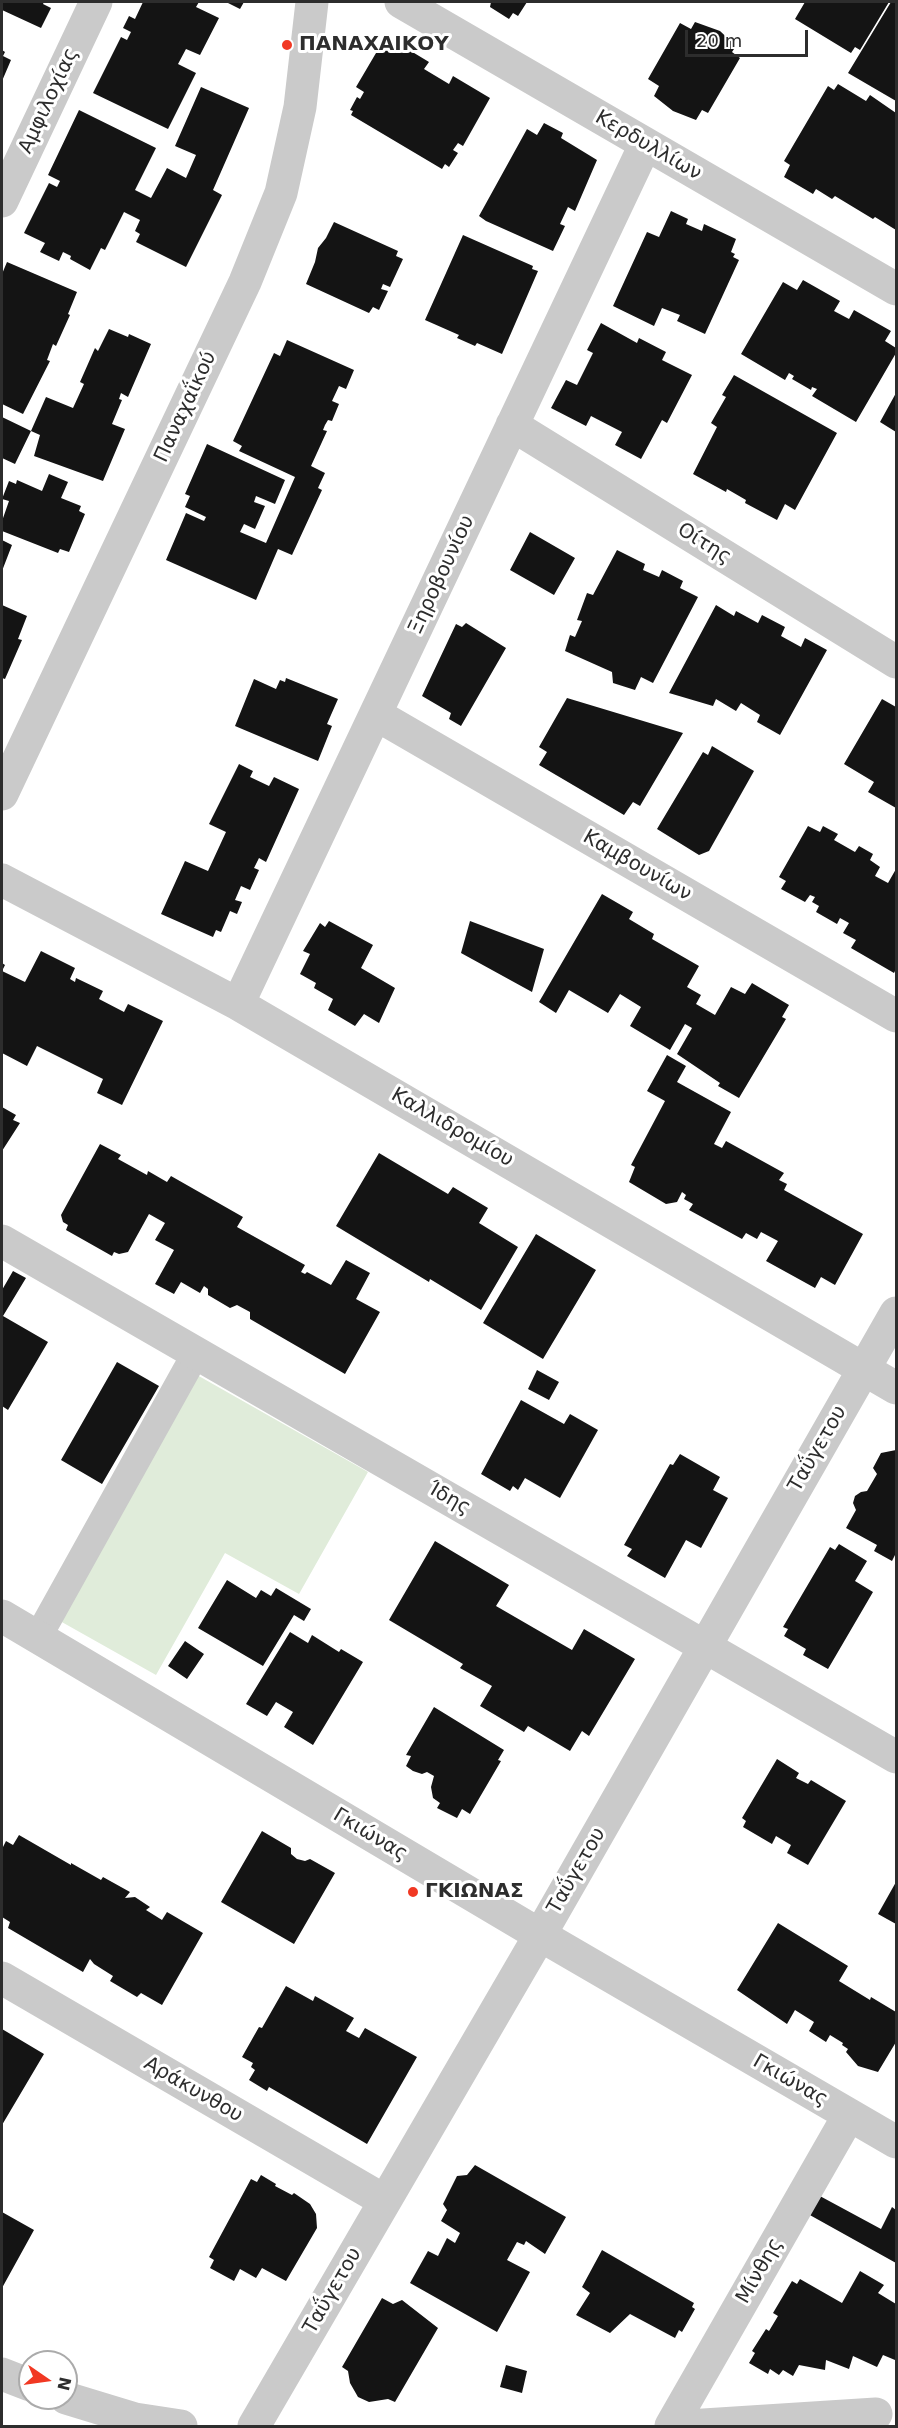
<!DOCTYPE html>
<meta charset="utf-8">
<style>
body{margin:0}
#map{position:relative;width:898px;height:2428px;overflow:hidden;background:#fff;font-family:"DejaVu Sans",sans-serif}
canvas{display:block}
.frame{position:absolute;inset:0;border:3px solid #2d2d2d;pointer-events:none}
.north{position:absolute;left:18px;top:2350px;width:60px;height:60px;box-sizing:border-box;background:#fff;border:2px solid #ababab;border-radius:50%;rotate:103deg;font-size:16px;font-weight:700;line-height:24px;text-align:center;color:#2d2d2d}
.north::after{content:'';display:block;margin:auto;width:21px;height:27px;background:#f13823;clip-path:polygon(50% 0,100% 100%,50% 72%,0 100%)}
.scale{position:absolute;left:685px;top:30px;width:123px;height:27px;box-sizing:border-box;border:3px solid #2d2d2d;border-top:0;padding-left:8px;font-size:18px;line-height:21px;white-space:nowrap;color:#2d2d2d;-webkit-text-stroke:4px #fff;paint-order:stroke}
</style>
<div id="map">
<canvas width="898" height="2428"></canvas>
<div class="frame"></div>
<div class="north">N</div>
<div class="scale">20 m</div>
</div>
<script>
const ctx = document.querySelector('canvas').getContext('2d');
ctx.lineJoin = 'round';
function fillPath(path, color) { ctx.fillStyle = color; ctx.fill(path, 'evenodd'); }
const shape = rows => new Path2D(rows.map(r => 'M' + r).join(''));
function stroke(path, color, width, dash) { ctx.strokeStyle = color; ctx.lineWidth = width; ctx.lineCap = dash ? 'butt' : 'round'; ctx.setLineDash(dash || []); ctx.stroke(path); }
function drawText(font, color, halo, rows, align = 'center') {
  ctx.font = font + ' "DejaVu Sans",sans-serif'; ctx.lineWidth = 6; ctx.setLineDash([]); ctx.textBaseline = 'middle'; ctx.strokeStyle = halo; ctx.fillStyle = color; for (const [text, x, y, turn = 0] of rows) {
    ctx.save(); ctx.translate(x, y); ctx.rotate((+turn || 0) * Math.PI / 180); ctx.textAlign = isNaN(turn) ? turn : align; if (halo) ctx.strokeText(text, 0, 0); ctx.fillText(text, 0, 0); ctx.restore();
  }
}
fillPath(shape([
 [197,1375,368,1472,299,1594,225,1553,156,1675,60,1621]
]), '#e0ecda');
fillPath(shape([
 [2,2,44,2,43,4,51,8,41,28,2,10],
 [143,2,199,2,196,7,219,18,200,55,186,49,178,64,196,73,168,129,93,93,121,37,127,40,131,32,123,28,129,16,135,19],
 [226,2,244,2,240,9],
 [491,2,527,2,518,16,513,13,509,19,490,7],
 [805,2,889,2,860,50,855,47,851,53,795,19],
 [891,2,896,2,896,101,848,73],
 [695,22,720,31,736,46,732,52,740,58,708,113,702,110,696,120,673,111,654,96,659,86,648,79,680,23,691,29],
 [386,36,429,62,424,69,449,84,453,76,490,98,463,146,458,143,453,150,458,153,449,167,445,164,442,169,351,115,353,111,350,110,357,97,360,99,364,92,356,87],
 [2,50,5,52,3,56,11,60,2,81],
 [838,84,866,101,870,95,896,113,896,230,875,217,873,219,835,196,832,199,816,189,813,194,784,177,790,165,784,161,828,86,834,90],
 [201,87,249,108,213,190,222,195,186,267,136,242,140,234,135,231,140,220,124,212,105,250,101,248,90,270,70,259,71,256,63,252,59,261,40,252,45,243,24,233,49,183,57,187,60,181,48,175,79,110,156,148,135,190,151,198,167,168,186,178,196,155,175,146],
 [544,123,563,133,561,138,597,160,575,211,568,207,560,224,565,226,553,251,486,221,479,216,527,129,537,135],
 [671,211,688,219,686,224,702,231,704,224,736,239,731,252,735,254,733,257,739,260,705,334,677,321,680,315,662,308,654,326,613,306,647,232,659,237],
 [334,222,398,251,396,256,403,259,390,287,383,284,381,289,388,291,379,310,373,307,369,313,306,284,315,262,318,248,326,238],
 [463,235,533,266,532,269,538,271,502,354,477,343,475,346,457,338,459,335,425,320],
 [7,262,77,292,68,314,70,315,56,346,53,344,47,360,50,361,23,414,2,404,2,274],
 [803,280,840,301,834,311,849,319,854,310,891,331,885,341,896,348,896,353,856,422,812,396,817,389,812,387,811,390,792,379,794,376,789,373,785,380,741,354,783,282,797,290],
 [601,323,637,343,639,338,666,352,662,360,692,375,667,423,662,420,641,459,615,445,622,432,591,416,586,426,551,408,566,380,577,385,593,353,587,350],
 [109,329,128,337,129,334,151,344,128,397,121,393,119,399,122,400,112,424,125,429,103,481,34,456,40,435,31,431,46,397,73,408,84,384,80,382,95,348,98,351],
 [287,340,354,370,346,389,339,386,332,401,339,404,332,421,328,420,325,425,323,430,327,431,311,466,325,473,318,488,322,490,292,555,278,549,256,600,166,560,186,513,204,521,206,517,185,507,190,496,185,494,207,444,285,480,275,504,256,496,254,502,265,506,255,529,244,524,240,532,266,543,295,477,239,451,242,446,233,441,274,353,280,356],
 [734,375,837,433,795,510,785,504,777,520,745,503,746,500,727,489,726,492,693,474,717,427,711,423,726,397,722,395],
 [896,393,896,432,880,422],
 [2,417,31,431,15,464,2,458],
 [49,474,68,482,61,498,81,506,79,511,85,514,69,552,60,549,58,553,2,531,2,521,9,501,2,499,9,481,16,484,17,480,42,491],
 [530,532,575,558,554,595,510,570],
 [2,540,12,545,2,571],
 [617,550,645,564,643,570,659,577,662,570,683,581,680,588,698,597,653,683,641,677,635,690,613,683,612,672,565,651,570,635,575,637,582,621,577,620,587,593,593,595],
 [2,605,27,616,18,639,22,640,5,679,2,678],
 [716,605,734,616,736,611,758,623,762,615,785,627,781,636,801,647,805,638,827,650,780,735,757,722,760,715,741,703,736,711,716,699,713,706,669,693],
 [466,623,506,648,461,726,449,719,451,713,422,696,456,624,462,627],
 [286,678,338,699,327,724,332,726,318,761,235,726,254,679,276,689,280,680,285,682],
 [567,698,683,733,640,806,633,802,624,815,539,765,547,752,539,747],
 [882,699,896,707,896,808,868,792,874,782,844,764],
 [712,746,754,771,709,851,699,855,657,829,703,752,708,755],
 [239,764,253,771,250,777,269,786,274,777,299,789,266,862,259,858,254,868,259,870,250,890,241,886,235,900,242,902,237,914,230,911,221,932,216,930,213,937,161,914,185,861,208,871,226,832,209,824],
 [808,826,820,832,823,826,838,834,834,840,855,852,859,846,873,854,870,860,880,867,875,876,888,883,896,869,896,969,894,973,851,948,856,940,843,933,849,923,840,918,837,924,816,912,819,906,812,902,815,897,810,895,805,902,781,889,786,881,779,877],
 [602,894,633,912,629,919,654,934,652,939,699,966,687,987,701,995,696,1004,715,1015,731,987,745,994,752,983,789,1005,782,1017,786,1019,739,1098,718,1086,720,1083,677,1054,692,1028,685,1024,670,1050,630,1026,641,1007,620,994,608,1013,569,990,556,1013,539,1002],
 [329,921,373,945,361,968,395,988,379,1023,364,1014,355,1026,328,1010,333,999,314,988,316,983,300,974,310,954,303,951,320,923,325,927],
 [470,921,544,949,532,992,461,953],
 [41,951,75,968,70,979,75,982,76,978,103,991,99,999,124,1012,128,1004,163,1021,122,1105,97,1093,103,1079,37,1046,27,1066,2,1053,2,963,5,965,2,971,25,982],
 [667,1055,686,1066,677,1082,731,1112,714,1144,722,1148,726,1141,784,1173,779,1180,787,1184,784,1190,863,1234,835,1285,821,1277,815,1288,766,1261,778,1241,761,1232,757,1239,746,1233,742,1239,689,1210,693,1204,684,1199,686,1195,682,1192,677,1202,666,1204,629,1182,635,1167,631,1165,665,1101,647,1091],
 [2,1107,16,1115,13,1120,20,1123,2,1151],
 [100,1144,121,1155,118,1159,147,1175,148,1171,167,1182,171,1176,243,1217,237,1227,305,1265,301,1272,305,1274,307,1272,331,1285,346,1260,370,1273,356,1299,380,1312,345,1374,250,1319,250,1312,237,1305,230,1308,208,1295,208,1289,204,1286,200,1293,181,1282,174,1294,155,1284,174,1250,155,1240,165,1223,149,1214,128,1252,119,1254,114,1252,112,1256,66,1230,68,1225,63,1222,61,1215],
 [379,1153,448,1194,453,1187,488,1208,479,1223,518,1247,481,1310,430,1279,429,1282,336,1226],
 [536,1234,596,1270,543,1359,483,1323],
 [13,1271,26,1278,3,1316,48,1342,8,1410,2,1406,2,1290],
 [117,1362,159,1386,102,1484,61,1460],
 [537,1370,559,1382,549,1400,528,1389],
 [521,1400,564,1424,570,1414,598,1430,560,1498,525,1478,518,1490,513,1486,510,1491,481,1474],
 [896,1450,896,1553,892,1561,874,1551,877,1545,846,1528,856,1510,853,1503,855,1496,861,1492,867,1491,877,1474,873,1468,881,1453],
 [680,1454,720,1477,713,1490,728,1498,701,1548,686,1540,665,1578,627,1556,632,1549,624,1545,670,1464,673,1465],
 [435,1541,509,1585,496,1606,572,1650,584,1629,635,1659,589,1736,582,1731,570,1751,528,1726,524,1732,480,1706,492,1686,460,1668,463,1664,389,1620],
 [839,1544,867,1561,855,1581,873,1592,828,1669,803,1655,806,1649,784,1636,788,1629,783,1627,830,1547,835,1550],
 [227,1580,256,1598,261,1590,271,1596,276,1588,311,1609,304,1621,294,1615,263,1666,198,1628],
 [290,1632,308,1643,312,1635,339,1652,341,1649,363,1662,313,1745,284,1727,293,1712,276,1702,267,1716,246,1704],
 [185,1641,204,1654,187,1679,168,1666],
 [434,1707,504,1750,498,1760,501,1761,470,1814,462,1809,457,1818,437,1808,440,1803,433,1798,431,1787,434,1776,427,1772,422,1774,413,1771,406,1766,411,1756,406,1755],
 [777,1759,799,1773,796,1778,808,1784,811,1780,846,1801,808,1865,787,1853,791,1845,776,1836,772,1844,743,1827,746,1821,742,1818],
 [262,1831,291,1848,291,1854,297,1859,305,1861,310,1859,335,1873,294,1944,221,1902],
 [19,1835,71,1865,71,1863,101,1880,103,1877,130,1892,125,1898,135,1897,150,1907,146,1910,162,1920,167,1912,203,1933,162,2005,141,1993,137,1997,110,1981,113,1976,94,1964,90,1959,83,1972,8,1928,10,1922,2,1917,2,1849,6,1841,13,1845],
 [896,1882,896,1924,878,1914],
 [778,1923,848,1966,839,1981,870,2000,871,1997,896,2012,896,2042,878,2072,858,2066,846,2052,848,2049,842,2045,843,2043,830,2035,826,2042,809,2031,814,2022,795,2010,787,2024,737,1990],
 [286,1986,313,2001,315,1996,354,2018,346,2031,359,2038,365,2028,417,2057,367,2144,269,2087,267,2091,249,2080,255,2070,251,2067,253,2063,242,2057,259,2027,262,2028],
 [2,2029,44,2054,2,2125],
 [475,2165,566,2217,545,2254,526,2241,524,2245,517,2242,507,2260,530,2272,497,2332,410,2283,428,2251,438,2256,447,2238,455,2243,460,2233,441,2221,447,2210,443,2204,457,2176,467,2175],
 [261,2175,276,2184,275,2186,292,2195,294,2193,310,2204,316,2214,317,2228,286,2281,262,2268,256,2278,240,2269,234,2281,210,2268,214,2260,209,2257,251,2179,257,2182],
 [818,2195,881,2229,892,2207,896,2210,896,2263,808,2214],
 [2,2212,34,2230,2,2288],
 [602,2250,694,2303,692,2307,695,2309,682,2332,679,2330,675,2338,630,2314,610,2333,576,2315,590,2293,582,2287],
 [860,2271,884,2285,878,2293,896,2304,895,2360,883,2355,877,2367,853,2356,849,2369,826,2360,825,2370,799,2365,793,2376,783,2370,779,2375,770,2369,768,2374,749,2363,755,2353,752,2351,766,2329,769,2331,778,2316,773,2313,792,2281,797,2284,800,2279,842,2303],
 [382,2298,393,2304,402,2300,438,2328,395,2402,388,2399,369,2402,358,2397,350,2383,348,2371,342,2367],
 [506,2365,527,2371,522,2393,500,2387]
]), '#141414');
stroke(shape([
 [38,1637,196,1353]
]), '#cacaca', 28);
stroke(shape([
 [401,2,896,289],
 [2,201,96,2],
 [512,425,896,662],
 [377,715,896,1016],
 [2,794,245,282,281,193,300,107,312,2],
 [2,880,238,1004,896,1388],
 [238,1004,645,145],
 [2,1241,896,1757],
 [2,1616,540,1935,896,2142],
 [2,1978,385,2201],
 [2,2374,30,2385],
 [66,2398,135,2419,181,2426],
 [254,2426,540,1935,896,1313],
 [671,2426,849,2115],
 [688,2426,876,2414]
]), '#cacaca', 33);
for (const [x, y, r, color] of [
 [287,45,6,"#f13823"],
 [413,1892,6,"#f13823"]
]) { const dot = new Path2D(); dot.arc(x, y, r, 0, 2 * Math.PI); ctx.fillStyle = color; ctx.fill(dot); stroke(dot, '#fff', 2); }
drawText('bold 20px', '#2d2d2d', '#fff', [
 ["ΠΑΝΑΧΑΙΚΟΥ",299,45],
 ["ΓΚΙΩΝΑΣ",425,1892]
], 'left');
drawText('20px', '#2d2d2d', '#fff', [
 ["Αμφιλοχίας",49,101,-65],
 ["Κερδυλλίων",648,146,30],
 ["Παναχαΐκού",186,407,-65],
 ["Οίτης",704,544,32],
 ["Ξηροβουνίου",442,575,-65],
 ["Καμβουνίων",637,866,30],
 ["Καλλιδρομίου",452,1128,30],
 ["Ταΰγετου",818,1449,-60],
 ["Ίδης",449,1499,30],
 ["Γκιώνας",370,1835,31],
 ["Ταΰγετου",577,1871,-60],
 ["Γκιώνας",790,2081,30],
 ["Αράκυνθου",193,2090,30],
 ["Μίνθης",760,2271,-60],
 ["Ταΰγετου",333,2291,-60]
]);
</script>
